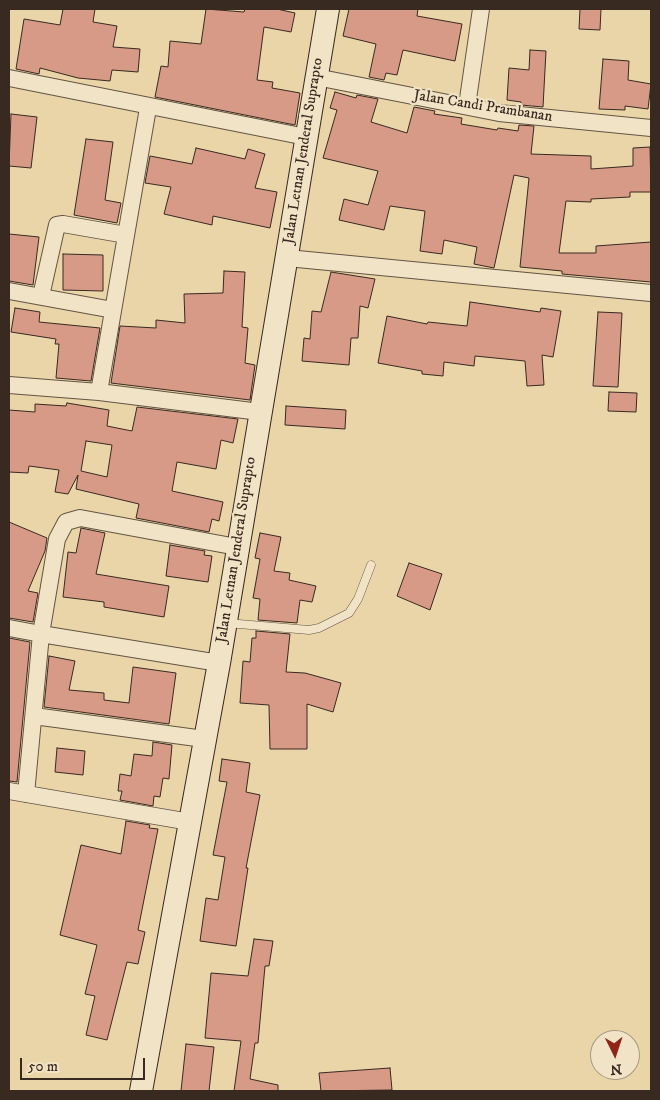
<!DOCTYPE html>
<style>
body{margin:0}
#map{position:relative;width:660px;height:1100px;overflow:hidden;background:#e9d5a8;font-family:"IM FELL DW Pica",serif}
canvas{display:block}
.frame{position:absolute;inset:0;border:10px solid #382921;pointer-events:none}
.north{position:absolute;left:590px;top:1030px;width:50px;height:50px;box-sizing:border-box;background:#f1e4c6;border:1px solid #a79984;border-radius:50%;rotate:176deg;font-size:14px;font-weight:700;line-height:20px;text-align:center;color:#382921}
.north::after{content:'';display:block;margin:auto;width:18px;height:22px;background:#8f2418;clip-path:polygon(50% 0,100% 100%,50% 72%,0 100%)}
.scale{position:absolute;left:20px;top:1058px;width:125px;height:22px;box-sizing:border-box;border:2px solid #382921;border-top:0;padding-left:6px;font-size:15px;line-height:18px;white-space:nowrap;color:#382921;-webkit-text-stroke:4px #f1e4c6;paint-order:stroke}
</style>
<div id="map">
<canvas width="660" height="1100"></canvas>
<div class="frame"></div>
<div class="north">N</div>
<div class="scale">50 m</div>
</div>
<script>
const ctx = document.querySelector('canvas').getContext('2d');
ctx.lineJoin = 'round';
function fillPath(path, color) { ctx.fillStyle = color; ctx.fill(path, 'evenodd'); }
const shape = rows => new Path2D(rows.map(r => 'M' + r).join(''));
function stroke(path, color, width, dash) { ctx.strokeStyle = color; ctx.lineWidth = width; ctx.lineCap = dash ? 'butt' : 'round'; ctx.setLineDash(dash || []); ctx.stroke(path); }
function drawText(font, color, halo, rows, align = 'center') {
  ctx.font = font + ' "IM FELL DW Pica",serif'; ctx.lineWidth = 4.5; ctx.setLineDash([]); ctx.textBaseline = 'middle'; ctx.strokeStyle = halo; ctx.fillStyle = color; for (const [text, x, y, turn = 0] of rows) {
    ctx.save(); ctx.translate(x, y); ctx.rotate((+turn || 0) * Math.PI / 180); ctx.textAlign = isNaN(turn) ? turn : align; if (halo) ctx.strokeText(text, 0, 0); ctx.fillText(text, 0, 0); ctx.restore();
  }
}
const building = shape([
 [63,9,95,9,93,22,117,26,113,47,140,49,138,72,112,70,110,81,78,78,40,68,39,74,16,69,24,19,60,25,63,9],
 [206,9,244,12,245,9,277,9,295,13,291,32,264,27,257,80,273,82,272,88,300,93,295,125,155,97,161,66,168,67,170,41,201,44,206,9],
 [349,9,418,9,417,16,462,24,455,61,403,50,397,75,386,73,384,80,369,77,376,44,343,36,349,9],
 [580,9,601,9,600,30,579,29,580,9],
 [530,50,546,51,543,107,521,105,521,102,507,100,509,68,529,70,530,50],
 [603,59,629,61,628,80,651,84,648,109,625,106,625,110,599,109,603,59],
 [335,92,356,98,357,95,378,99,371,122,407,133,414,107,435,111,434,114,462,118,461,124,497,130,498,128,518,131,519,125,534,126,531,154,591,156,591,169,633,166,633,148,650,147,651,192,630,192,630,197,591,199,591,202,566,201,559,253,596,253,596,246,651,242,651,282,562,274,562,271,520,267,529,178,514,175,494,268,474,264,477,247,444,240,442,254,420,251,425,211,390,206,384,230,339,220,344,199,368,205,378,171,323,158,337,110,330,108,335,92],
 [11,114,37,117,31,168,9,166,11,114],
 [86,139,113,142,105,200,121,203,117,223,74,215,86,139],
 [196,148,245,159,248,149,265,154,255,188,277,192,270,228,213,216,212,225,164,214,171,187,145,183,150,156,192,164,196,148],
 [9,234,39,237,33,285,9,281,9,234],
 [63,254,103,255,103,291,63,290,63,254],
 [224,271,245,272,242,327,248,328,245,363,255,365,250,400,111,383,120,326,156,328,156,320,185,323,184,294,223,293,224,271],
 [331,272,375,279,368,308,360,306,358,338,351,338,349,365,302,361,304,338,310,339,312,311,321,312,331,272],
 [470,302,540,312,541,308,561,311,553,357,542,355,544,385,527,386,525,361,475,356,474,366,444,362,443,376,422,374,422,371,378,363,387,316,427,324,428,322,467,326,470,302],
 [15,308,40,312,39,322,100,328,91,381,56,378,59,344,55,344,56,339,11,332,15,308],
 [598,312,622,313,618,387,593,386,598,312],
 [609,392,637,393,636,412,608,411,609,392],
 [67,403,109,410,107,426,132,431,137,407,238,419,233,443,221,440,216,469,177,462,172,491,223,502,219,521,212,519,209,532,136,518,139,504,76,489,78,475,68,494,55,492,59,470,29,466,28,473,9,472,9,410,35,412,35,404,66,406,67,403],
 [86,441,112,445,107,477,81,471,86,441],
 [286,406,346,410,345,429,285,425,286,406],
 [9,522,47,538,45,551,28,591,38,593,33,622,9,618,9,522],
 [81,528,105,533,96,574,169,586,164,617,104,607,104,602,63,597,68,552,76,553,81,528],
 [260,533,281,537,274,571,290,573,289,580,316,586,312,602,300,600,297,623,258,620,260,599,253,598,260,559,255,558,260,533],
 [170,545,205,551,204,555,212,556,208,582,166,576,170,545],
 [409,563,442,574,430,610,397,596,409,563],
 [256,631,290,634,286,672,305,673,341,683,333,712,307,704,307,749,270,749,269,705,240,703,243,661,250,662,252,638,256,638,256,631],
 [9,638,30,642,17,782,9,781,9,638],
 [49,656,75,661,69,690,104,693,104,700,129,703,133,667,176,673,169,724,44,707,49,656],
 [153,742,172,745,169,779,163,778,160,797,154,796,153,806,120,800,122,791,118,791,120,774,131,776,134,754,152,756,153,742],
 [57,748,85,751,83,775,55,772,57,748],
 [222,759,250,763,246,792,260,795,246,868,248,868,236,946,200,941,206,898,218,900,225,857,213,855,227,782,219,781,222,759],
 [126,821,150,825,149,828,158,829,138,930,145,932,138,964,127,962,107,1040,86,1035,95,996,85,994,97,945,60,935,81,845,121,854,126,821],
 [254,939,273,941,269,966,265,966,258,1043,255,1043,250,1079,278,1085,278,1091,234,1091,241,1041,205,1038,211,973,248,976,254,939],
 [186,1044,214,1047,209,1091,181,1091,186,1044],
 [390,1068,392,1090,321,1091,319,1073,390,1068]
]);
fillPath(building, '#d69a86');
stroke(building, '#382921', 1);
const service = shape([
 [227,623,309,630,319,628,349,613,358,599,371,565]
]);
const minor = shape([
 [316,77,499,113,651,128],
 [9,78,306,137],
 [467,106,481,9],
 [287,258,651,293],
 [9,291,113,310],
 [41,296,57,225,63,224,126,235],
 [9,385,99,392,260,412],
 [99,392,148,108],
 [9,628,41,634,57,539,66,522,80,518,237,547],
 [34,716,204,739],
 [9,791,190,822],
 [26,794,41,634,219,663]
]);
const secondary = shape([
 [141,1091,219,663,328,9]
]);
stroke(service, '#645443', 9);
stroke(minor, '#645443', 18);
stroke(secondary, '#382921', 24);
stroke(service, '#f1e4c6', 8);
stroke(minor, '#f1e4c6', 16);
stroke(secondary, '#f1e4c6', 22);
drawText('15px', '#382921', '#f1e4c6', [
 ["Jalan Candi Prambanan",483,107,9],
 ["Jalan Letnan Jenderal Suprapto",304,151,-81],
 ["Jalan Letnan Jenderal Suprapto",237,550,-81]
]);
</script>
